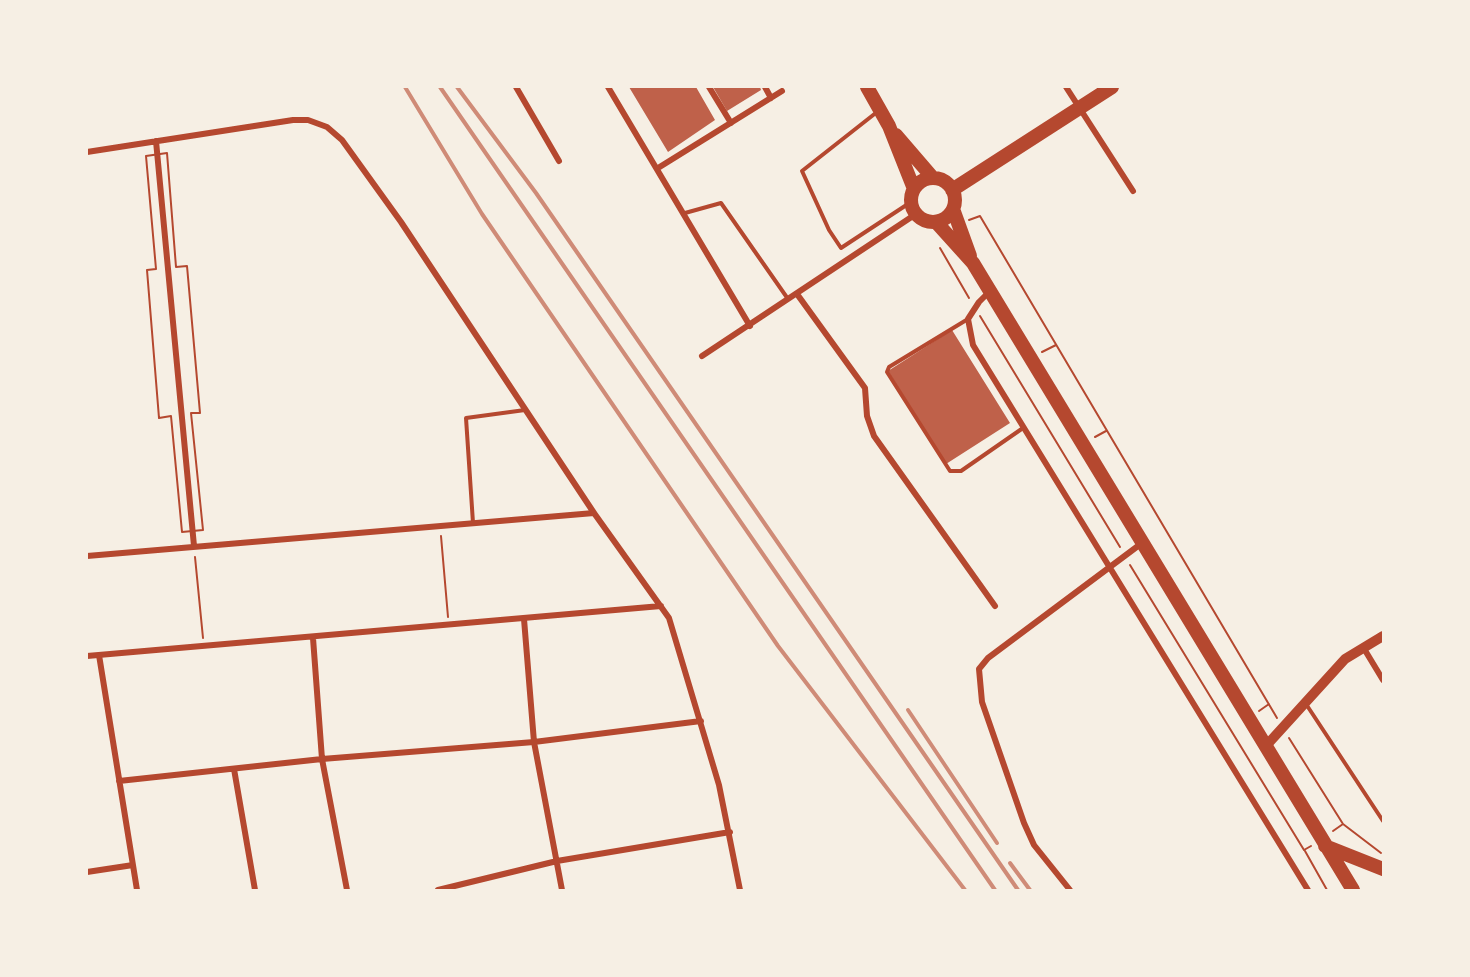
<!DOCTYPE html>
<style>
body{margin:0}
#map{position:relative;width:1470px;height:977px;overflow:hidden;background:#f6efe4;font-family:"Playfair Display",serif}
canvas{display:block}
.frame{position:absolute;inset:0;border:88px solid #f6efe4;pointer-events:none}
</style>
<div id="map">
<canvas width="1470" height="977"></canvas>
<div class="frame"></div>
</div>
<script>
const ctx = document.querySelector('canvas').getContext('2d');
ctx.lineJoin = 'round';
function fillPath(path, color) { ctx.fillStyle = color; ctx.fill(path, 'evenodd'); }
const shape = rows => new Path2D(rows.map(r => 'M' + r).join(''));
function stroke(path, color, width, dash) { ctx.strokeStyle = color; ctx.lineWidth = width; ctx.lineCap = dash ? 'butt' : 'round'; ctx.setLineDash(dash || []); ctx.stroke(path); }
fillPath(shape([
 [629,87,696,87,715,120,668,152],
 [713,87,760,87,761,90,727,111],
 [952,330,1010,423,946,464,888,371]
]), '#bf614a');
stroke(shape([
 [167,153,176,267,187,266,200,413,191,413,203,530,182,532,171,416,159,418,147,270,156,269,146,156,167,153],
 [969,220,980,216,1277,718],
 [940,248,969,298],
 [980,316,1120,547],
 [1042,352,1056,345],
 [1095,437,1106,431],
 [441,536,448,617],
 [195,557,203,638],
 [1130,565,1304,850,1311,846],
 [1259,711,1269,704],
 [1289,738,1343,824,1333,831],
 [1343,824,1381,853],
 [1305,851,1327,890]
]), '#b5482f', 2);
stroke(shape([
 [877,112,802,171,829,230,841,248,911,202],
 [685,213,721,203,788,299],
 [968,319,889,367,887,372,950,471,961,471,1023,428],
 [473,523,466,418,525,410],
 [1306,704,1383,821]
]), '#b5482f', 4);
stroke(shape([
 [516,87,559,161],
 [608,87,750,326],
 [709,87,731,123],
 [765,87,771,98],
 [1066,87,1133,191],
 [156,141,194,546],
 [87,152,293,120,308,120,327,127,342,140,401,222,594,513,669,618,719,785,740,890],
 [658,168,782,91],
 [989,292,979,302,968,319,973,345,1308,890],
 [797,294,865,388,867,416,874,436,995,606],
 [702,356,916,214],
 [87,556,594,513],
 [524,619,534,742,562,890],
 [313,638,322,759,347,890],
 [1363,647,1383,680],
 [99,655,137,890],
 [87,656,661,606],
 [234,769,255,890],
 [119,781,322,759,534,742,701,721],
 [87,872,133,865],
 [438,890,557,861,730,832],
 [1070,890,1034,845,1024,823,982,702,979,669,988,658,1142,543]
]), '#b5482f', 6);
stroke(shape([
 [1265,747,1345,659,1383,636]
]), '#b5482f', 10);
stroke(shape([
 [867,87,889,126,914,189],
 [896,135,933,178],
 '911 200a22 22 0 1 1 44 0a22 22 0 1 1-44 0Z',
 [952,190,1112,87],
 [953,209,970,256],
 [936,222,973,263,1353,890],
 [1325,846,1383,869]
]), '#b5482f', 14);
stroke(shape([
 [405,87,482,214,778,646,965,890],
 [440,87,995,890],
 [457,87,536,193,1018,890],
 [908,710,997,843],
 [1010,863,1030,890]
]), '#cf8b77', 4);
</script>
